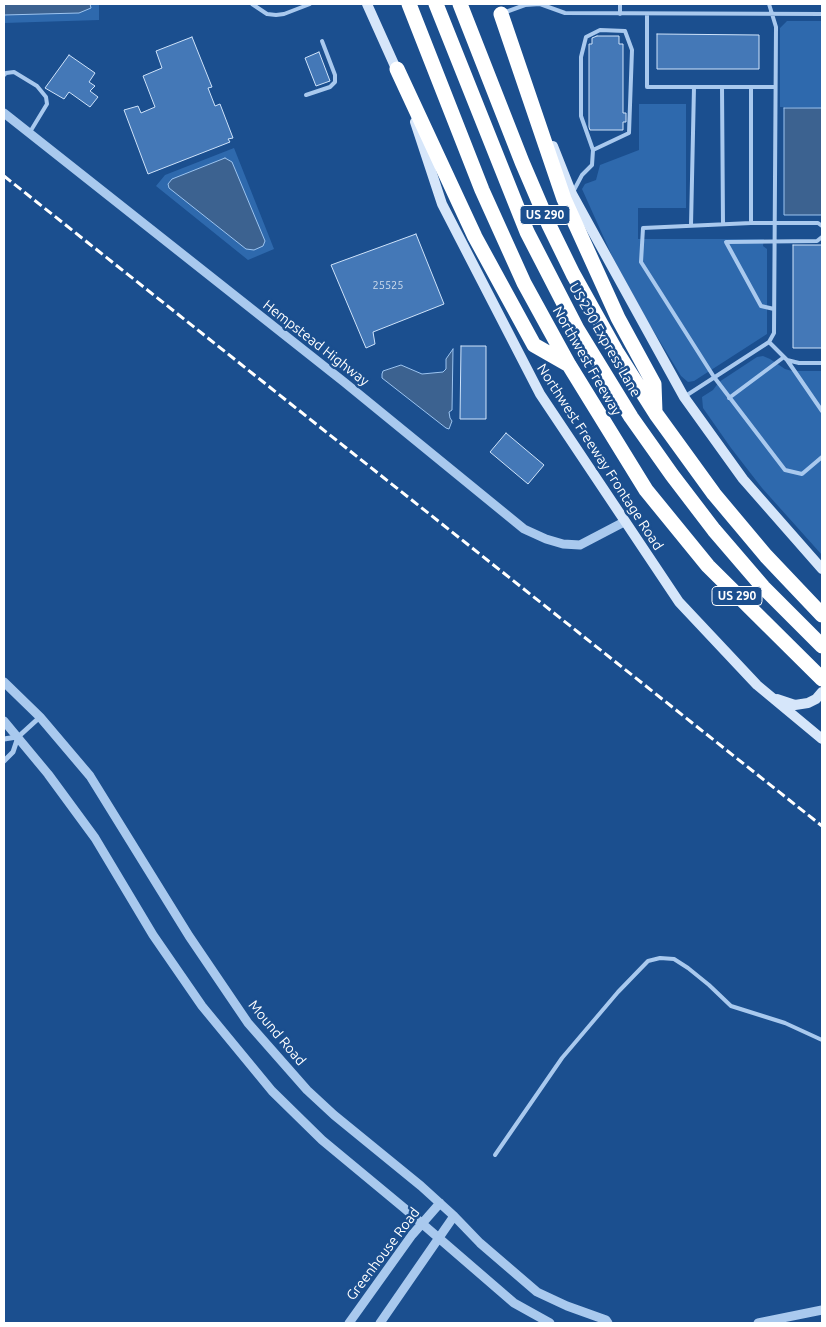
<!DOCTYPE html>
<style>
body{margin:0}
#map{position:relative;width:826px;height:1327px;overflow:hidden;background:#1b4f8f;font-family:Ubuntu,sans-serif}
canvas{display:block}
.frame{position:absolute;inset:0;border:5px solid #fff;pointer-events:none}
</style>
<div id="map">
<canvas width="826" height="1327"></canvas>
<div class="frame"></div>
</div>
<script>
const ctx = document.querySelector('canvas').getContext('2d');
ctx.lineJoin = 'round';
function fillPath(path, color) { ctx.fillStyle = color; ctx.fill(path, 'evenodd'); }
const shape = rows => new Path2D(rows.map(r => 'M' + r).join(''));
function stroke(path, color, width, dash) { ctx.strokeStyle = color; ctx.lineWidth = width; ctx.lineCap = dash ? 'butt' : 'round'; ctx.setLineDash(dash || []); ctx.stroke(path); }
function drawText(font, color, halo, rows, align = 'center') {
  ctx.font = font + ' Ubuntu,sans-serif'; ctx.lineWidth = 5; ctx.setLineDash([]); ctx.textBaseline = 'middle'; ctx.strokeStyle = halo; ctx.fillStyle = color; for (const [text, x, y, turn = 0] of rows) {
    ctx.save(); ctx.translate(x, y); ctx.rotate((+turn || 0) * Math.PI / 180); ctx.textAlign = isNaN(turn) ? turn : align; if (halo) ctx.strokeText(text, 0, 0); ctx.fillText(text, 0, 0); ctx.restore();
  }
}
fillPath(shape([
 [4,4,99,4,99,20,4,23],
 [787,21,822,21,822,108,780,107,780,28],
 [639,104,686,104,686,208,638,208,638,239,764,239,763,246,767,249,767,334,694,381,688,382,681,376,645,317,613,258,582,189,585,184,596,180,600,165,639,150],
 [234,148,274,249,248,260,156,186,165,175],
 [763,356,770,359,785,369,792,371,822,371,822,555,762,488,731,448,703,408,702,397,713,390,719,382,757,357]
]), '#2e69ad');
const water = shape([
 [4,4,90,4,91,8,79,13,4,15,4,4],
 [784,108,822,108,822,215,784,215,784,108],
 [225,158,232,162,265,241,263,246,254,250,246,249,169,188,168,184,172,179,225,158],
 [453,349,452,410,449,412,450,418,452,421,449,429,446,428,382,378,382,374,383,371,401,365,422,374,443,372,446,369,446,359,453,349]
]);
fillPath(water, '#3c6290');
stroke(water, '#9cc4f0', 1);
const building = shape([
 [657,34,759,35,759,69,657,69,657,34],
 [597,36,619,36,619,44,623,44,623,113,626,113,626,122,623,122,623,130,590,130,589,127,589,44,592,44,592,38,597,36],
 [192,37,212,87,208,88,215,106,220,104,233,138,228,139,230,142,148,174,124,110,138,106,141,113,155,107,143,76,162,68,156,51,192,37],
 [319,52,330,81,316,86,305,58,319,52],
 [69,55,95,73,89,82,95,86,90,91,98,97,90,107,69,92,64,99,45,88,69,55],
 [416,234,444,304,373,332,375,344,366,348,331,265,416,234],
 [793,245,822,245,822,348,793,348,793,245],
 [461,346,486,346,486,419,460,419,461,346],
 [506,433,544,465,528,484,490,452,506,433]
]);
fillPath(building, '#4478b7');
stroke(building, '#cfe3fa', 1);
stroke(shape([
 [252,4,267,14,276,15,284,14,310,4],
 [769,4,776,27,774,333,769,342],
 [503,13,525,5,540,4,565,13,822,14],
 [620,14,620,4],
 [647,14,647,87,775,87],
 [4,75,6,73,14,72,37,86,46,97,47,104,30,132],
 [722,87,723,224],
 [751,87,751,223],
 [306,95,330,87,335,82,335,75,322,41],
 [573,192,582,175,592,165,593,150,581,116,581,57,586,37,600,30,625,31,632,50,629,133,593,150],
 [691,225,694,87],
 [822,226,818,223,751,223,643,228,641,262,714,377,785,470,802,474,822,457],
 [774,309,761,306,726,242,817,241,822,237],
 [787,360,822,411],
 [684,397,769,342,787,360,799,363,822,363],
 [729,398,784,357],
 [495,1155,562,1058,618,992,648,961,660,958,674,959,688,968,709,985,731,1006,785,1023,822,1040]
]), '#a9c9ee', 4);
stroke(shape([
 [4,739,17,737],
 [4,761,13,752,18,737,40,717]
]), '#a9c9ee', 5);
stroke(shape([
 [4,113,344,382,524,529,546,539,563,544,580,545,624,522],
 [4,682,40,717,90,776,189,936,248,1023,307,1090,334,1115,421,1186,454,1216,480,1243,537,1292,567,1306,606,1320,608,1323],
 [4,721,48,774,95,838,153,935,202,1006,272,1091,322,1140,404,1208,514,1303,550,1323],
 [349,1323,412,1235,440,1203],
 [380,1323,454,1216],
 [758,1323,822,1310]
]), '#a9c9ee', 9);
stroke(shape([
 [367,4,398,73],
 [415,122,442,204,540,394,679,602,757,685,822,739],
 [553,146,572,194,684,397,743,479,822,569],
 [777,699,795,705,808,703,816,699,822,692]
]), '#d6e6fa', 10);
stroke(shape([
 [409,4,482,190,524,283,569,365,646,490,708,566,822,679],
 [436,4,527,232,577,329,631,417,672,475,714,530,763,587,822,646],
 [460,4,522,162,549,225,573,274,616,351,656,414,714,494,766,556,822,615],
 [501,14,564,199,618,318,654,384,655,412],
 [397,69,475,237,534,345,569,365]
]), '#fff', 15);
stroke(shape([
 [4,176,822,826]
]), '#fff', 3, [9, 4]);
drawText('11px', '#d0dded', null, [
 ["25525",388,285]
]);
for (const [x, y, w] of [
 [545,215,50],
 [737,596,50]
]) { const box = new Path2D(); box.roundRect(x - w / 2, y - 9.5, w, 19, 4); ctx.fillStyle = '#1b4f8f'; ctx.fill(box); stroke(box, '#fff', 1); }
drawText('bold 12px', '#fff', null, [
 ["US 290",545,215],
 ["US 290",737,596]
]);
drawText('14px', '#fff', '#1b4f8f', [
 ["US 290 Express Lane",605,340,60],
 ["Hempstead Highway",316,343,38],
 ["Northwest Freeway",587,361,60],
 ["Northwest Freeway Frontage Road",600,457,57],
 ["Mound Road",277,1033,50],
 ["Greenhouse Road",383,1254,-53]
]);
</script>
